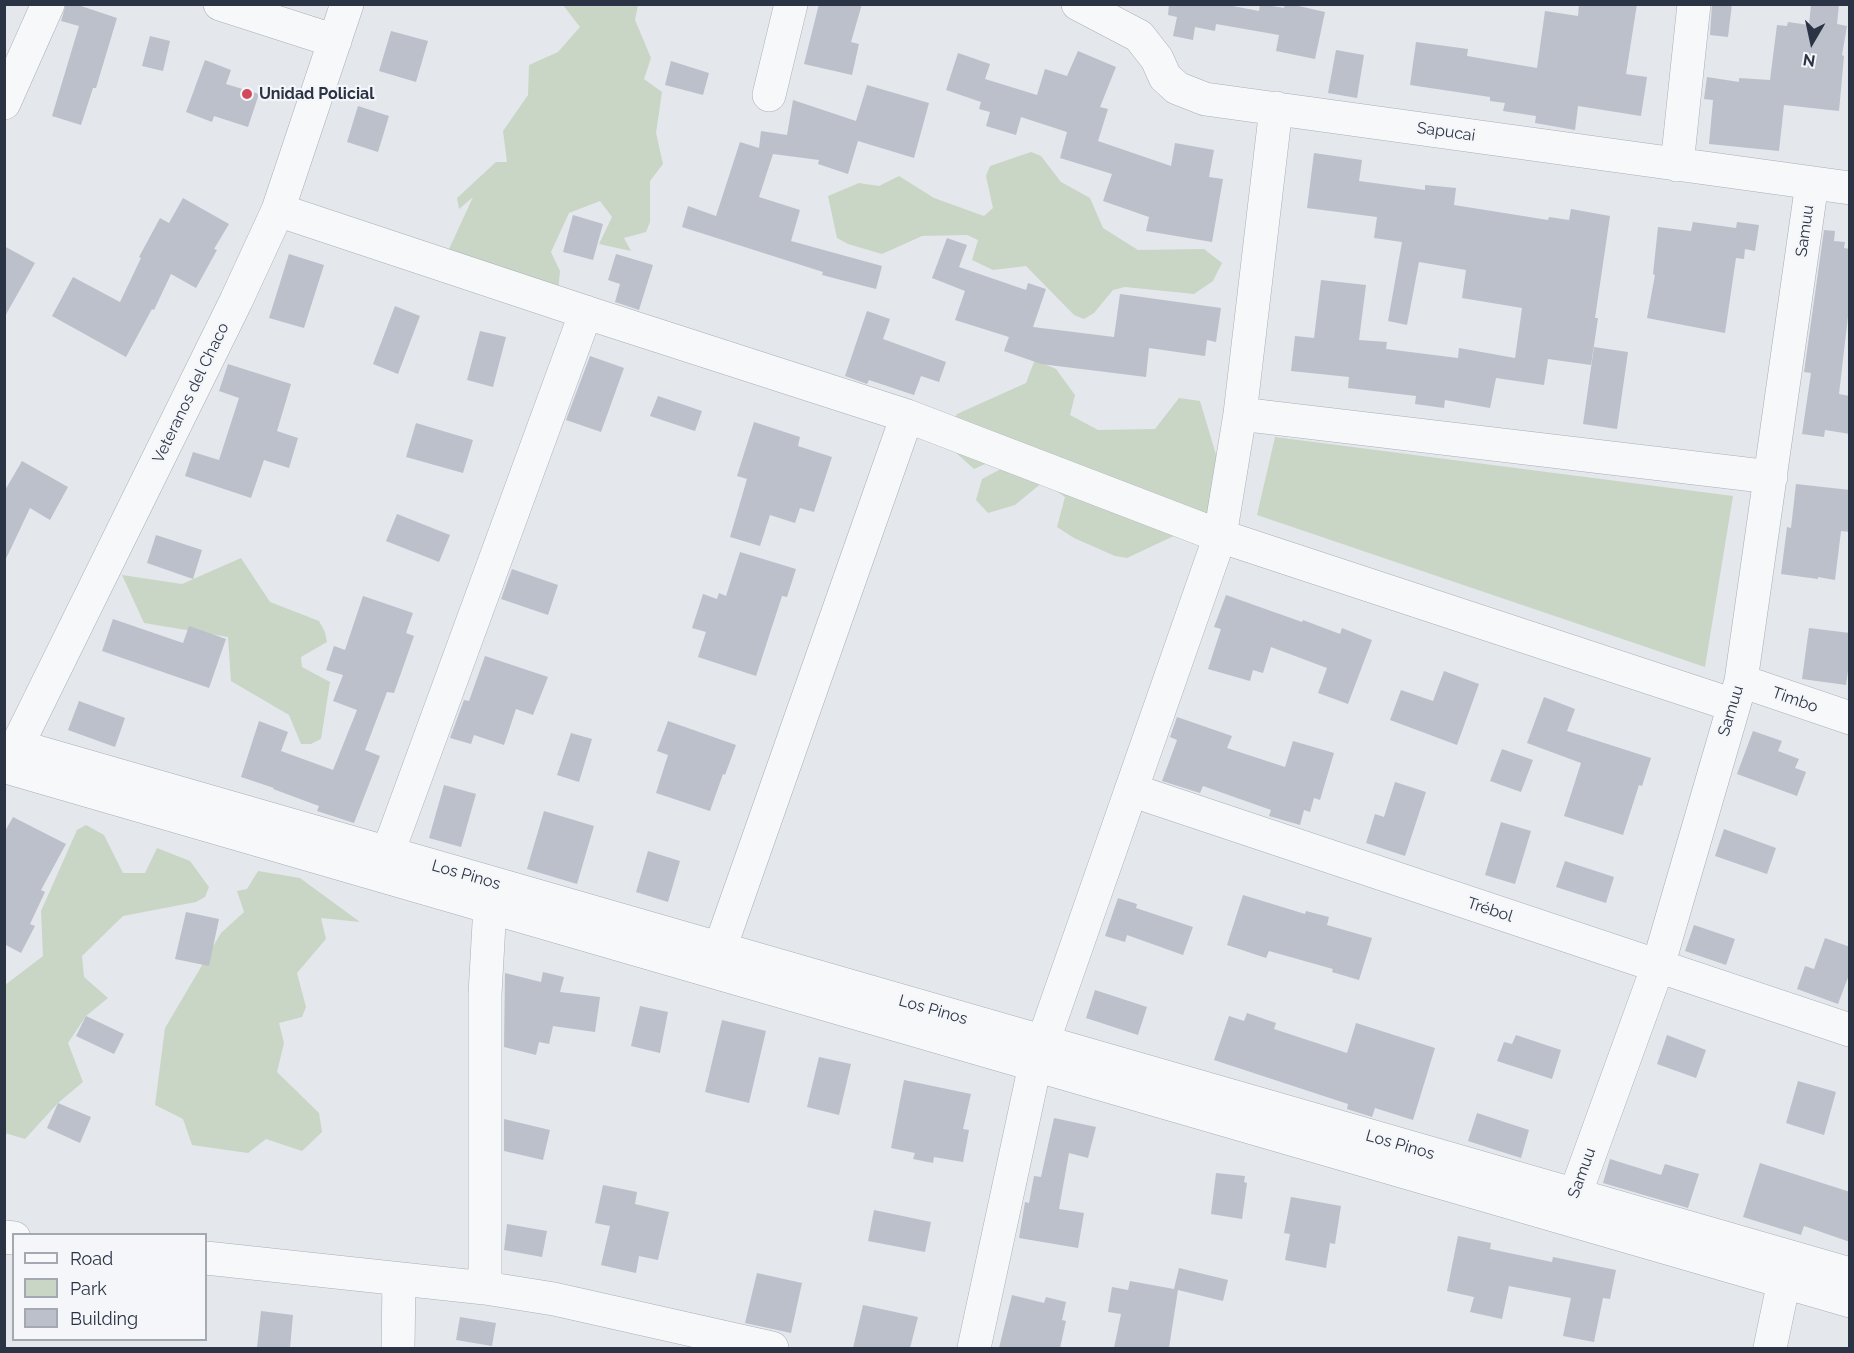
<!DOCTYPE html>
<meta charset="utf-8">
<style>
body{margin:0}
#map{position:relative;width:1854px;height:1353px;overflow:hidden;background:#e4e7ec;font-family:Raleway,sans-serif}
canvas{display:block}
.frame{position:absolute;inset:0;border:6px solid #2b3445;pointer-events:none}
.legend{position:absolute;left:12px;top:1233px;width:195px;height:108px;box-sizing:border-box;background:#f4f6f9;border:2px solid #a4a8b1;margin:0;padding:8px 10px;list-style:none;font-size:18px;color:#2b3445}
.legend li{display:flex;align-items:center;gap:12px;height:30px}
.legend b{width:30px;border:2px solid #a4a8b1}
.north{position:absolute;left:1782px;top:12px;width:60px;height:60px;-webkit-text-stroke:4px #f4f6f9;paint-order:stroke;rotate:189deg;font-size:16px;font-weight:700;line-height:24px;text-align:center;color:#2b3445}
.north::after{content:'';display:block;margin:auto;width:21px;height:27px;background:#2b3445;clip-path:polygon(50% 0,100% 100%,50% 72%,0 100%)}
</style>
<div id="map">
<canvas width="1854" height="1353"></canvas>
<div class="frame"></div>
<ul class="legend">
<li><b style="height:8px;background:#f7f8fa"></b>Road</li>
<li><b style="height:16px;background:#c9d6c5"></b>Park</li>
<li><b style="height:16px;background:#bbc0ca"></b>Building</li>
</ul>
<div class="north">N</div>
</div>
<script>
const ctx = document.querySelector('canvas').getContext('2d');
ctx.lineJoin = 'round';
function fillPath(path, color) { ctx.fillStyle = color; ctx.fill(path, 'evenodd'); }
const shape = rows => new Path2D(rows.map(r => 'M' + r).join(''));
function stroke(path, color, width, dash) { ctx.strokeStyle = color; ctx.lineWidth = width; ctx.lineCap = dash ? 'butt' : 'round'; ctx.setLineDash(dash || []); ctx.stroke(path); }
function drawText(font, color, halo, rows, align = 'center') {
  ctx.font = font + ' Raleway,sans-serif'; ctx.lineWidth = 4.5; ctx.setLineDash([]); ctx.textBaseline = 'middle'; ctx.strokeStyle = halo; ctx.fillStyle = color; for (const [text, x, y, turn = 0] of rows) {
    ctx.save(); ctx.translate(x, y); ctx.rotate((+turn || 0) * Math.PI / 180); ctx.textAlign = isNaN(turn) ? turn : align; if (halo) ctx.strokeText(text, 0, 0); ctx.fillText(text, 0, 0); ctx.restore();
  }
}
fillPath(shape([
 [563,5,638,5,635,20,651,58,644,79,662,92,656,133,663,164,650,181,650,222,646,232,624,238,631,251,599,244,612,217,600,201,569,213,551,252,560,271,558,292,438,273,473,197,459,209,457,198,496,162,507,162,503,131,528,95,529,65,558,52,580,27],
 [1031,152,1041,156,1061,182,1090,198,1103,228,1138,250,1204,249,1222,263,1213,281,1194,294,1125,287,1113,290,1094,313,1084,319,1074,315,1026,266,993,270,972,260,978,240,967,235,922,236,882,254,848,244,837,238,828,196,859,183,879,186,899,176,934,198,984,216,993,208,986,176,990,166],
 [1037,361,1056,369,1075,395,1070,415,1098,430,1155,429,1179,398,1200,401,1217,458,1212,518,1127,558,1115,556,1074,538,1057,527,1065,497,1043,482,1015,505,988,513,976,500,982,479,1001,469,1001,457,974,469,943,441,957,414,1026,383,1034,362],
 [1275,437,1733,496,1705,667,1257,515],
 [241,558,270,602,319,621,325,632,327,642,301,657,302,667,330,682,321,739,311,744,301,744,289,715,231,681,228,637,144,623,122,575,182,584],
 [86,825,104,835,123,873,145,873,157,848,190,861,209,887,205,897,196,902,123,916,82,956,84,977,108,998,86,1016,68,1043,83,1082,58,1103,25,1139,5,1133,5,985,43,956,41,911,77,830],
 [258,871,300,878,360,922,321,918,326,939,297,973,306,1007,302,1017,279,1023,284,1043,277,1072,319,1113,322,1132,302,1151,266,1139,248,1153,192,1145,183,1119,155,1105,165,1028,221,933,244,912,237,891,247,889]
]), '#c9d6c5');
fillPath(shape([
 [66,4,75,4,117,18,96,88,93,88,81,125,52,116,79,26,61,21],
 [819,4,862,4,851,42,859,44,852,75,804,64],
 [1169,4,1222,4,1259,11,1260,4,1284,8,1285,4,1290,4,1325,12,1315,59,1276,51,1279,35,1216,24,1215,31,1195,27,1193,40,1173,36,1177,17,1168,15],
 [1579,4,1637,4,1626,74,1647,77,1641,116,1578,106,1575,130,1535,123,1536,116,1503,111,1505,103,1490,101,1490,97,1410,85,1416,42,1468,49,1467,56,1537,68,1545,11,1578,16],
 [1712,4,1732,4,1728,37,1710,35],
 [1811,4,1839,4,1837,24,1847,26,1842,55,1844,56,1839,111,1784,105,1779,151,1709,144,1713,100,1704,99,1707,77,1739,82,1739,78,1770,80,1777,25,1787,26,1788,22,1809,25],
 [391,31,428,41,416,82,379,71],
 [150,36,170,41,163,71,142,66],
 [1336,50,1364,55,1357,98,1328,93],
 [1078,51,1116,67,1100,107,1108,109,1098,141,1171,166,1175,143,1214,150,1209,177,1223,179,1212,242,1146,231,1149,217,1103,201,1112,174,1060,158,1067,132,1021,117,1016,135,986,126,990,112,979,109,981,102,946,90,958,53,990,64,985,79,1037,95,1045,69,1067,76],
 [205,60,231,70,226,84,259,94,248,127,214,116,212,122,186,112],
 [671,61,709,73,703,95,665,85],
 [867,85,929,103,914,158,858,141,848,174,818,164,819,160,773,154,759,197,800,210,791,241,882,266,876,289,822,275,823,272,682,227,688,206,716,216,740,142,759,148,761,131,787,135,793,100,856,121],
 [358,106,389,116,378,152,347,142],
 [1314,153,1362,160,1359,181,1425,190,1425,185,1456,188,1454,205,1548,220,1549,217,1569,220,1571,209,1610,216,1595,318,1598,318,1591,365,1548,359,1544,385,1496,378,1490,408,1445,400,1444,408,1415,404,1416,396,1348,388,1349,377,1291,371,1295,336,1314,338,1321,280,1366,285,1359,340,1387,342,1386,349,1458,358,1459,348,1515,358,1522,308,1462,298,1466,270,1419,262,1407,325,1388,321,1402,242,1374,238,1377,217,1307,208],
 [183,198,229,224,214,249,217,250,196,288,171,274,154,310,152,309,126,357,52,316,73,277,120,302,141,258,139,257,160,218,169,223],
 [573,215,603,224,593,260,563,252],
 [1693,222,1736,228,1737,222,1759,225,1755,251,1745,249,1744,259,1736,258,1725,333,1647,318,1655,275,1653,274,1658,227,1691,231],
 [1824,230,1835,231,1834,241,1845,242,1844,248,1850,249,1850,299,1839,394,1850,396,1850,434,1825,430,1824,437,1802,434,1811,373,1804,372],
 [947,238,967,245,959,267,1026,290,1028,283,1046,289,1033,327,1114,337,1120,294,1221,308,1216,342,1207,340,1205,356,1149,348,1146,377,1041,364,1004,351,1009,337,955,320,965,291,932,278],
 [4,246,35,263,4,318],
 [289,254,324,265,304,328,269,318],
 [616,254,653,265,639,310,615,302,620,284,608,280],
 [395,306,420,316,398,374,373,364],
 [867,311,890,319,883,339,946,362,939,382,921,376,914,395,869,380,867,384,845,376],
 [480,331,506,337,493,387,467,380],
 [1594,347,1628,352,1617,429,1583,424],
 [590,356,624,368,601,432,566,420],
 [228,364,291,384,277,431,298,438,289,468,264,460,251,498,185,476,193,452,219,460,239,398,219,391],
 [658,396,702,411,695,431,650,416],
 [754,422,800,437,798,446,832,457,814,512,800,508,795,523,770,515,760,546,730,537,747,479,737,476],
 [416,423,473,440,463,473,406,457],
 [22,461,68,487,50,520,30,508,4,563,4,492],
 [1796,484,1850,490,1850,532,1841,531,1835,580,1818,577,1818,579,1781,574,1787,527,1791,528],
 [397,514,450,535,439,562,386,541],
 [156,535,202,550,193,579,147,563],
 [740,552,796,569,787,597,782,596,756,676,698,657,706,632,692,628,703,594,717,599,719,593,726,596],
 [512,569,558,585,548,615,501,599],
 [1226,595,1302,622,1303,620,1340,634,1342,628,1372,640,1348,704,1318,693,1327,668,1271,647,1263,673,1253,670,1250,681,1208,669,1221,629,1214,627],
 [363,596,413,613,406,633,414,636,394,693,387,692,365,750,380,756,354,823,317,811,319,806,273,789,274,788,241,777,259,721,288,732,281,751,333,770,357,710,333,701,343,675,326,670,334,646,345,650],
 [113,619,183,643,189,626,226,639,209,688,102,651],
 [1809,628,1850,633,1850,656,1846,685,1802,679],
 [485,656,548,677,533,715,516,709,504,745,474,735,471,744,450,738,464,700,469,701],
 [1444,671,1479,684,1457,745,1390,720,1401,690,1433,701],
 [1544,697,1575,709,1567,731,1651,758,1642,786,1639,785,1623,835,1564,816,1581,763,1527,743],
 [79,701,125,718,115,747,68,730],
 [1177,717,1232,736,1227,748,1285,767,1293,741,1334,753,1320,800,1314,798,1310,812,1304,810,1300,825,1269,816,1271,810,1203,786,1200,793,1162,781,1177,740,1170,737],
 [668,721,736,745,725,775,723,774,710,811,656,793,668,755,657,751],
 [1753,731,1782,741,1778,751,1799,759,1795,768,1806,772,1797,796,1737,774],
 [571,733,592,739,579,782,557,775],
 [1502,749,1533,760,1521,792,1490,781],
 [1395,782,1426,792,1405,856,1366,843,1375,814,1384,817],
 [444,785,476,794,461,847,429,838],
 [544,811,594,826,577,884,527,869],
 [13,817,66,844,41,890,45,892,30,924,35,926,21,953,4,944,4,833],
 [1501,822,1531,831,1515,884,1485,875],
 [1724,829,1776,848,1767,874,1715,856],
 [648,851,680,861,668,902,636,892],
 [1565,861,1614,877,1606,903,1556,887],
 [1243,895,1305,914,1306,911,1329,917,1327,925,1372,938,1359,980,1332,972,1333,969,1269,951,1266,958,1227,945],
 [1118,898,1137,904,1136,908,1193,927,1183,955,1127,935,1125,942,1105,936],
 [186,912,219,919,209,966,175,959],
 [1694,925,1735,939,1726,965,1685,951],
 [1825,938,1850,947,1850,972,1838,1004,1797,989,1805,966,1814,969],
 [543,972,564,977,560,992,600,997,595,1032,553,1026,549,1044,539,1042,536,1055,504,1047,505,973,541,982],
 [1095,990,1147,1007,1138,1035,1086,1018],
 [640,1006,668,1012,660,1053,631,1046],
 [1247,1013,1276,1023,1274,1029,1347,1053,1356,1023,1435,1048,1413,1120,1375,1108,1372,1117,1347,1109,1348,1104,1214,1060,1229,1016,1244,1021],
 [86,1016,124,1034,114,1054,76,1036],
 [722,1020,766,1031,749,1103,705,1092],
 [1516,1035,1561,1050,1552,1079,1497,1061,1504,1042,1512,1044],
 [1667,1035,1706,1050,1696,1078,1657,1064],
 [819,1057,851,1064,839,1115,807,1107],
 [904,1080,971,1094,963,1129,969,1130,963,1162,934,1157,933,1163,913,1159,915,1153,891,1148],
 [1798,1081,1836,1092,1824,1135,1786,1123],
 [58,1103,91,1117,80,1143,47,1128],
 [1477,1113,1529,1130,1521,1158,1468,1141],
 [1054,1118,1096,1127,1088,1158,1069,1153,1059,1209,1084,1213,1078,1248,1019,1238,1025,1202,1029,1203,1034,1176,1041,1177],
 [504,1119,550,1130,543,1160,504,1151],
 [1610,1159,1661,1175,1665,1164,1699,1174,1688,1208,1603,1183],
 [1760,1163,1850,1192,1850,1242,1804,1226,1801,1235,1743,1217],
 [1216,1173,1245,1176,1244,1182,1247,1183,1242,1219,1211,1214],
 [603,1185,637,1192,635,1204,669,1212,658,1260,639,1256,636,1273,601,1265,610,1226,595,1223],
 [1291,1197,1341,1206,1335,1244,1330,1243,1326,1268,1285,1260,1290,1234,1284,1233],
 [874,1210,931,1222,925,1252,868,1241],
 [507,1224,547,1231,542,1257,504,1250],
 [1458,1236,1491,1243,1490,1249,1552,1262,1553,1257,1616,1270,1610,1299,1603,1298,1594,1342,1563,1336,1571,1298,1509,1286,1502,1319,1470,1312,1474,1297,1447,1291],
 [1179,1268,1228,1280,1223,1301,1178,1290,1169,1348,1114,1348,1121,1314,1108,1312,1112,1287,1128,1290,1130,1281,1174,1289],
 [757,1273,802,1283,791,1333,745,1323],
 [1012,1295,1044,1303,1046,1297,1066,1302,1062,1320,1066,1321,1060,1348,999,1348],
 [863,1305,918,1317,910,1348,853,1348],
 [261,1311,293,1315,290,1348,257,1348],
 [460,1317,496,1323,492,1346,456,1340]
]), '#bbc0ca');
const minor = shape([
 [220,4,335,41],
 [1078,4,1139,36,1157,59,1165,77,1177,88,1205,99,1850,188],
 [769,95,791,4],
 [4,103,48,4],
 [1677,165,1694,4],
 [278,210,594,315,907,416,1220,536,1733,705],
 [1240,414,1771,477],
 [1741,681,1850,718],
 [17,746,1850,1274],
 [7,766,236,301,278,210,347,4],
 [6,767,1850,1301],
 [1131,790,1850,1030],
 [380,874,586,312],
 [720,948,907,416],
 [1568,1214,1658,966,1741,681,1812,183],
 [4,1237,14,1238],
 [206,1258,485,1288,554,1299,772,1348],
 [485,1288,485,994,491,888],
 [398,1348,399,1279],
 [974,1348,1035,1065,1220,536,1240,414,1276,108],
 [1770,1348,1788,1262]
]);
stroke(minor, '#a9aeb7', 34);
stroke(minor, '#f7f8fa', 33);
for (const [x, y, r, color] of [
 [247,94,6,"#d1495b"]
]) { const dot = new Path2D(); dot.arc(x, y, r, 0, 2 * Math.PI); ctx.fillStyle = color; ctx.fill(dot); stroke(dot, '#f4f6f9', 2); }
drawText('bold 16px', '#2b3445', '#f4f6f9', [
 ["Unidad Policial",259,94]
], 'left');
drawText('16px', '#2b3445', '#f4f6f9', [
 ["Sapucai",1446,132,8],
 ["Samuu",1805,231,-82],
 ["Veteranos del Chaco",191,393,-64],
 ["Timbo",1795,700,19],
 ["Samuu",1731,711,-73],
 ["Los Pinos",466,875,16],
 ["Trébol",1490,910,18],
 ["Los Pinos",933,1010,16],
 ["Los Pinos",1400,1145,16],
 ["Samuu",1582,1173,-70]
]);
</script>
